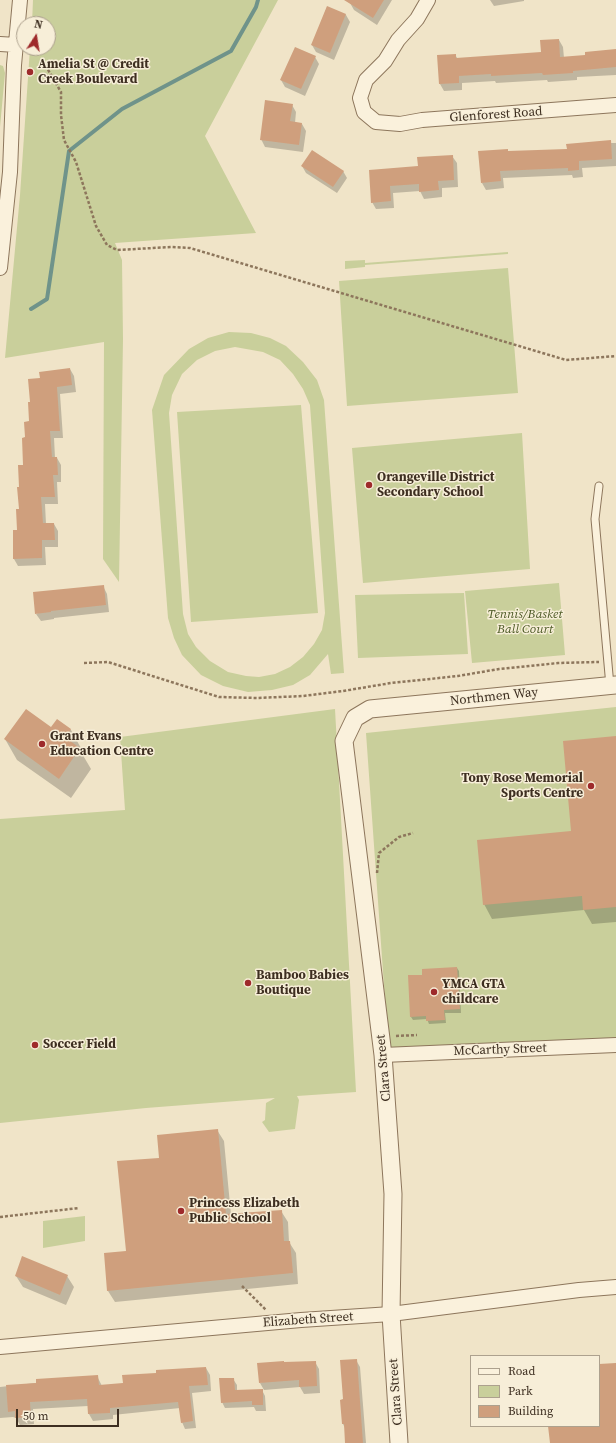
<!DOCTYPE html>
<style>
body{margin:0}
#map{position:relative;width:616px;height:1443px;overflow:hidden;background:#f0e4c8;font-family:"Source Serif 4",serif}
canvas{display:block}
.legend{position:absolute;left:470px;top:1355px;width:130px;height:72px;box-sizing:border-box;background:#f7eed8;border:1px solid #ada18e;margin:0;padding:5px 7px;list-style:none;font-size:12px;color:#3d2e20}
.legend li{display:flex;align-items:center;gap:8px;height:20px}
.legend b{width:20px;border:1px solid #ada18e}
.north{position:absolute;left:16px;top:16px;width:40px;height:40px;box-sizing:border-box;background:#f7eed8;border:1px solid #ada18e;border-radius:50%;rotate:12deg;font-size:11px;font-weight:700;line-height:16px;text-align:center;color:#3d2e20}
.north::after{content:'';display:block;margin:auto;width:14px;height:18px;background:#9e2a2b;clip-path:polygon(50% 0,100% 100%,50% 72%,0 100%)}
.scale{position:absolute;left:16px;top:1409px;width:103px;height:18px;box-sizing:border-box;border:2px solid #3d2e20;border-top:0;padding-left:5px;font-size:12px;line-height:14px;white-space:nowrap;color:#3d2e20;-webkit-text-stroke:3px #f7eed8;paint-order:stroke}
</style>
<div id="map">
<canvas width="616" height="1443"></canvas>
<ul class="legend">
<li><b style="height:5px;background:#faf1dc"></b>Road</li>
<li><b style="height:11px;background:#c9cf9b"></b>Park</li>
<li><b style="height:11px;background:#cf9f7d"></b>Building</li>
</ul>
<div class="north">N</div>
<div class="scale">50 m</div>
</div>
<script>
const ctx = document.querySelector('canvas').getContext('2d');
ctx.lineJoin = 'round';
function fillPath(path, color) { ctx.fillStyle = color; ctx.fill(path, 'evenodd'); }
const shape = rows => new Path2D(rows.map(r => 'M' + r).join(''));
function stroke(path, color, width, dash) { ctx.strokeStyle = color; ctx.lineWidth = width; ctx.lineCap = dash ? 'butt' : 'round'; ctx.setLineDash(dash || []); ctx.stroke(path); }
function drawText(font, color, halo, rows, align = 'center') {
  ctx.font = font + ' "Source Serif 4",serif'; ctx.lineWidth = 3; ctx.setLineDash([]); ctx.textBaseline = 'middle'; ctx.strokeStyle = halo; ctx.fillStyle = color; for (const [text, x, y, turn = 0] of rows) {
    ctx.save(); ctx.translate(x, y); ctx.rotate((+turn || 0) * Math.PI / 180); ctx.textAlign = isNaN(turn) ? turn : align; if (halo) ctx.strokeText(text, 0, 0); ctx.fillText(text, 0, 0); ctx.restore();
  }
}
fillPath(shape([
 [33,0,278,0,205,136,256,233,115,243,122,260,123,339,119,582,103,559,104,342,5,358,20,195,30,48,48,48,48,24,32,24],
 [0,65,3,66,5,73,0,127],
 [508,252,508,254,365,265,365,267,345,269,345,261,365,260,365,263],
 [508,268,518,393,347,406,339,281],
 [229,332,251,333,270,338,286,346,303,362,317,380,324,400,344,673,331,674,328,654,310,675,293,685,272,690,248,692,223,686,201,675,182,655,174,638,168,618,152,410,164,375,189,349,208,338],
 [235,347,263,352,280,360,293,374,303,389,310,405,325,613,322,630,314,644,303,657,290,667,275,674,259,677,246,676,228,672,210,661,196,647,188,634,183,614,169,413,172,395,182,374,197,360,215,351],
 [301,405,318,613,191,622,177,412],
 [522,433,530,569,363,583,352,448],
 [559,583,565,655,472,663,465,591],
 [464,593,468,654,358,658,355,595],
 [616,707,616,1038,389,1056,366,733],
 [335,709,356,1092,297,1096,299,1100,295,1129,269,1132,262,1122,265,1120,266,1103,275,1098,146,1108,0,1123,0,819,125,810,120,737],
 [85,1216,85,1241,43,1248,43,1221]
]), '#c9cf9b');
fillPath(shape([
 [352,0,392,0,377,25,354,10,350,3],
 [490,0,524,0,524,1,494,6],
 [327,7,346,15,350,22,334,60,316,52,312,45],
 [559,40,563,47,564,58,586,56,616,51,616,75,577,77,577,80,548,82,547,80,496,83,495,81,462,83,462,90,444,91,440,84,439,56,455,55,458,59,542,53],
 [315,57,319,64,305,96,285,87,281,80],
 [292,105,296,112,295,123,302,124,306,131,303,152,265,147,261,139],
 [610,141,611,143,616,143,616,166,582,168,583,177,573,178,572,175,503,178,504,188,486,190,482,183,508,152,568,150],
 [452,156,457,163,458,187,442,188,442,197,424,199,420,191,393,193,394,208,376,209,372,202,370,171,419,167],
 [302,166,343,171,347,178,337,193,306,173],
 [70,369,74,376,76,392,60,394,63,438,54,438,55,458,57,458,61,465,61,482,57,482,58,504,45,504,46,524,54,524,58,531,58,547,45,547,46,565,18,566,14,559,14,531,18,531,20,488,24,466,26,438,30,422,31,403,41,379],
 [103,586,107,594,109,612,54,618,54,619,41,621,36,614],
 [57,720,71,730,82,750,81,752,91,769,71,798,17,760,5,739,51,728],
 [616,737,616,922,592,924,584,910,492,919,484,904,572,832],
 [457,968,459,971,461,1013,445,1013,446,1023,429,1024,427,1019,413,1020,411,1017,423,976],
 [217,1130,224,1141,231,1215,281,1211,288,1222,289,1242,296,1253,298,1284,115,1302,108,1291,127,1252,160,1158],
 [16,1276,67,1276,74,1287,66,1305,23,1287],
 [356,1360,360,1367,366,1443,346,1443,345,1428,343,1424,344,1400],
 [315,1362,319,1369,320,1393,304,1394,300,1387,264,1390,260,1383],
 [206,1368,210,1375,211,1391,192,1393,196,1428,185,1429,182,1422,180,1408,113,1415,113,1419,93,1421,89,1414,88,1406,33,1409,34,1424,20,1425,16,1418,13,1417,0,1418,0,1387,97,1376,102,1386,124,1384],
 [233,1379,237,1385,237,1391,262,1390,265,1396,266,1411,256,1411,254,1407,225,1408,222,1402]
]), '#0003');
stroke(shape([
 [31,309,47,299,69,151,122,109,231,51,256,7,258,0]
]), '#6f938a', 4);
fillPath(shape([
 [344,0,384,0,373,18],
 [327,6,346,14,330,53,311,45],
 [559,39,560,57,585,55,585,52,616,49,616,67,573,71,573,73,543,75,542,73,491,76,491,74,459,76,459,83,439,84,437,55,456,54,456,58,541,52,540,40],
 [295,47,316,56,301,89,280,80],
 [265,100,293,104,290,121,302,123,299,145,260,140],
 [611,140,612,159,579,161,579,170,568,171,568,168,500,171,501,181,481,183,478,151,508,149,508,151,567,149,566,144],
 [312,150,344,171,333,187,301,166],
 [453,155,454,180,438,181,439,190,419,192,419,184,390,186,391,201,371,203,369,170,418,166,417,157],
 [70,368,72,385,57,387,60,431,50,431,52,457,57,457,58,475,53,475,55,497,41,497,43,523,54,523,55,540,42,540,42,558,13,559,13,530,17,530,16,509,19,509,17,487,19,487,18,465,23,465,22,438,25,437,24,422,29,421,28,402,30,402,28,379,40,378,39,372],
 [104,585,106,605,51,611,51,612,35,614,33,592],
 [26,709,51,727,57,719,71,729,66,738,80,748,59,779,4,739],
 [616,736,616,907,583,910,582,896,483,905,477,840,571,831,563,741],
 [457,967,460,1009,444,1010,445,1020,426,1021,426,1016,410,1017,408,975,422,975,422,969],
 [218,1129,226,1214,282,1210,284,1241,290,1241,293,1273,107,1291,104,1253,126,1251,117,1161,159,1158,157,1135],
 [22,1256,68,1275,60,1295,15,1276],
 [357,1359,363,1443,345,1443,344,1424,342,1424,340,1400,343,1399,340,1360],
 [284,1361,284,1362,316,1361,317,1386,299,1387,299,1380,259,1383,257,1363],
 [616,1363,616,1443,550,1443,548,1426,599,1426,599,1364],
 [206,1367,208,1385,189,1386,193,1421,181,1423,178,1402,110,1408,110,1413,88,1414,87,1399,30,1402,31,1417,15,1418,15,1411,8,1412,6,1385,36,1383,36,1379,98,1375,99,1385,123,1383,122,1375,156,1373,156,1370],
 [219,1378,234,1378,235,1390,263,1389,263,1405,252,1405,252,1401,221,1403]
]), '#cf9f7d');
const service = shape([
 [599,486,595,519,610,686]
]);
const minor = shape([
 [428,0,417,19,398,40,385,61,366,80,360,98,364,112,376,122,400,124,422,120,616,105],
 [0,44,16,45],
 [0,268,10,172,14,65,20,0],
 [383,1055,616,1045],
 [0,1347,301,1320,391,1314,579,1290,616,1287]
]);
const tertiary = shape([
 [399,1443,391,1314,393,1194,383,1055,344,741,355,718,370,709,616,685]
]);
stroke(service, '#8d765c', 9);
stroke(minor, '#8d765c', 16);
stroke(tertiary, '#8d765c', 19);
stroke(shape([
 [39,67,47,68,61,92,61,115,64,140,76,162,96,226,107,245,117,250,171,247,190,248,566,360,616,356],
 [84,663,108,662,219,697,257,698,303,696,343,691,391,683,458,676,499,669,558,663,599,662],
 [377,873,379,853,399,837,413,833],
 [396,1036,417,1035],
 [0,1217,79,1208],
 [242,1286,266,1310]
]), '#8d765c', 2.5, [3, 2]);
stroke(service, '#faf1dc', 7);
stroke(minor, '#faf1dc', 14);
stroke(tertiary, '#faf1dc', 17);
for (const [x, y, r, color] of [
 [30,72,4,"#9e2a2b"],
 [369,485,4,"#9e2a2b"],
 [42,744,4,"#9e2a2b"],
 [591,786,4,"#9e2a2b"],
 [248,983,4,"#9e2a2b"],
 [434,992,4,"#9e2a2b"],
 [35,1045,4,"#9e2a2b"],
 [181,1211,4,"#9e2a2b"]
]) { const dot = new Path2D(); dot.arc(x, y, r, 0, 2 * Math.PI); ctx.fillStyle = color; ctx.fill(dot); stroke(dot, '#f7eed8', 1.5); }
drawText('bold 13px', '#3d2e20', '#f7eed8', [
 ["Amelia St @ Credit",38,65],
 ["Creek Boulevard",38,80],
 ["Orangeville District",377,478],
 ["Secondary School",377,493],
 ["Grant Evans",50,737],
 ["Education Centre",50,752],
 ["Tony Rose Memorial",583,779,"right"],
 ["Sports Centre",583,794,"right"],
 ["Bamboo Babies",256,976],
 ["Boutique",256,991],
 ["YMCA GTA",442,985],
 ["childcare",442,1000],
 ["Soccer Field",43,1045],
 ["Princess Elizabeth",189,1204],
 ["Public School",189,1219]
], 'left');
drawText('13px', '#3d2e20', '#f7eed8', [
 ["Glenforest Road",496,115,-4],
 ["Northmen Way",494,697,-6],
 ["McCarthy Street",500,1050,-2],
 ["Clara Street",384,1068,-95],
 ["Elizabeth Street",308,1320,-4],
 ["Clara Street",396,1392,-94]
]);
drawText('italic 13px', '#4d5a26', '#f7eed8', [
 ["Tennis/Basket",525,615],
 ["Ball Court",525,630]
]);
</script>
